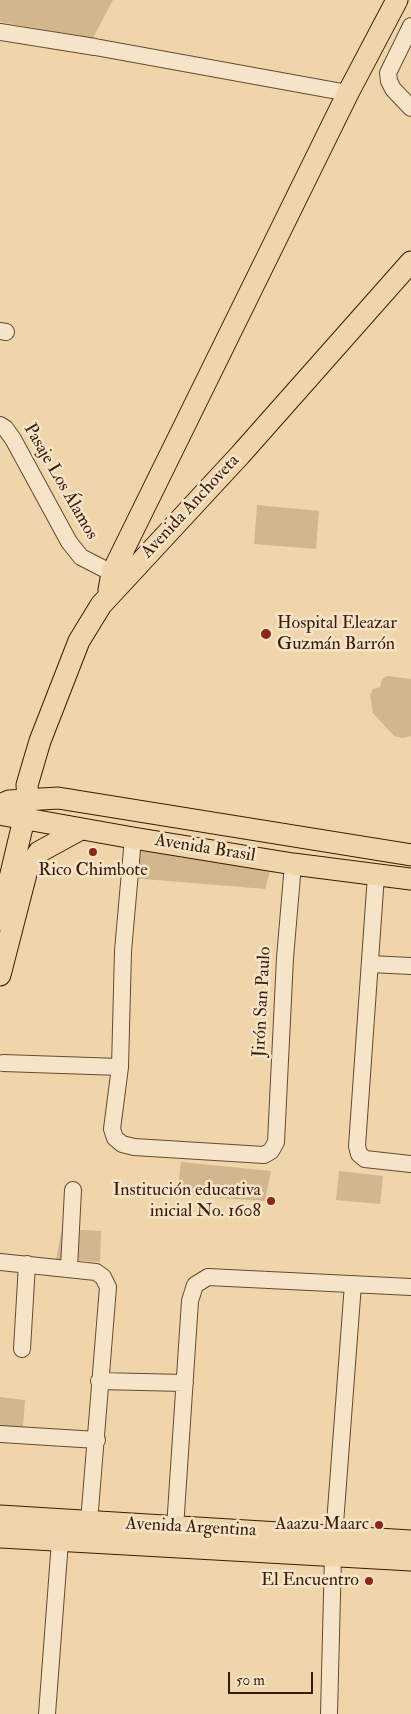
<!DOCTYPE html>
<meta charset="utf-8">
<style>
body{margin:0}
#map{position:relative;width:411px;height:1714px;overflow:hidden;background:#f0d5aa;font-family:"IM FELL Double Pica",serif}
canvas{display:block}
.scale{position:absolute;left:228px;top:1672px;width:85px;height:22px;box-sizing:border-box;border:2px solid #381c07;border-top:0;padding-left:6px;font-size:15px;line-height:18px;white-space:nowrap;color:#381c07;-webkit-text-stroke:4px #f5e4c8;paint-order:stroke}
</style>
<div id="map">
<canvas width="411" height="1714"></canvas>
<div class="scale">50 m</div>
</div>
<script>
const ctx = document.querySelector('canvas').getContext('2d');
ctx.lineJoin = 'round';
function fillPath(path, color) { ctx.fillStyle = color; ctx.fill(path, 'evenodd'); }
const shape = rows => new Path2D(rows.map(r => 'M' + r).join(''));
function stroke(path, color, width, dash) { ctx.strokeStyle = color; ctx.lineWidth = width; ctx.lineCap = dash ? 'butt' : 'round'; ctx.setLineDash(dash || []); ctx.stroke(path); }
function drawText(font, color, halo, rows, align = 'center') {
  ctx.font = font + ' "IM FELL Double Pica",serif'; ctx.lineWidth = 5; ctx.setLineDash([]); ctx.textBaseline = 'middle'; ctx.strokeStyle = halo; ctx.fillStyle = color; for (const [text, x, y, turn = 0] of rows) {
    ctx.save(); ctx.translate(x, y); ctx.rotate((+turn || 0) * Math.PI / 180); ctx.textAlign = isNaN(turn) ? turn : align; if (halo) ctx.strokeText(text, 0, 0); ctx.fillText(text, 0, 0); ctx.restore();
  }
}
fillPath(shape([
 [0,0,113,0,93,38,0,22],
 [257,505,319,511,316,549,254,544],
 [387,676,411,679,411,736,402,738,394,736,373,713,370,695,373,689,380,687,382,679],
 [135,848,271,868,265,889,132,878],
 [181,1162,271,1171,265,1201,177,1195],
 [339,1171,383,1176,380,1204,336,1200],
 [62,1229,101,1231,100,1262,56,1259],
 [0,1397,25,1400,22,1440,0,1438]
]), '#d1b68e');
const minor = shape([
 [411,26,388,73,389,81,393,89,411,108],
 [0,32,95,47,348,93],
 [0,331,6,332],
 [0,425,5,428,13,439,69,542,81,557,112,573],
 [133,838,123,951,120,1067,112,1129,115,1138,122,1144,134,1147,264,1155,271,1151,276,1142,285,958,293,864],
 [376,875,357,1146,359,1154,365,1159,411,1164],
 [370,964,411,966],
 [3,1063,120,1067],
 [0,1262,96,1272,103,1277,108,1287,89,1522],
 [69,1267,73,1190],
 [22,1349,27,1264],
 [99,1381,185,1383],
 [0,1434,97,1440],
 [175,1528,190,1301,195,1285,208,1277,411,1287],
 [334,1537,353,1284],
 [47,1714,60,1541],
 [329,1714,333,1555]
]);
const major = shape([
 [109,590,112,573,348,93,397,0],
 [0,805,9,801,58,798,411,855],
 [0,812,4,815,133,838,293,864,411,879],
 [0,920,24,819,28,799,27,785,40,741,79,641,101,605,240,455,411,262],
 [0,975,27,870,39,852,81,829],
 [0,1516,411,1541],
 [0,1537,411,1560]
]);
stroke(minor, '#664a30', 18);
stroke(major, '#381c07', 23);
stroke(minor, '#f5e4c8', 16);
stroke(major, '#f0d5aa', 21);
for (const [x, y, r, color] of [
 [266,634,6,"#8f2418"],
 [93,852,5,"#8f2418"],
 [271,1201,5,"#8f2418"],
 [379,1525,5,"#8f2418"],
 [369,1581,5,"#8f2418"]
]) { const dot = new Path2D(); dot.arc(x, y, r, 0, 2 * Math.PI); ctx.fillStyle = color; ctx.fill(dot); stroke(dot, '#f5e4c8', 2); }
drawText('18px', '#381c07', '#f5e4c8', [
 ["Pasaje Los Álamos",60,482,60],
 ["Avenida Anchoveta",191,507,-47],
 ["Avenida Brasil",205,849,9],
 ["Jirón San Paulo",263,1002,-87],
 ["Avenida Argentina",191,1528,3]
]);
drawText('18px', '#381c07', '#f5e4c8', [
 ["Hospital Eleazar",277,624,"left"],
 ["Guzmán Barrón",277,645,"left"],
 ["Rico Chimbote",93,871,"center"],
 ["Institución educativa",261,1191],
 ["inicial No. 1608",261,1212],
 ["Aaazu Maarc",369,1525],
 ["El Encuentro",359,1581]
], 'right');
</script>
